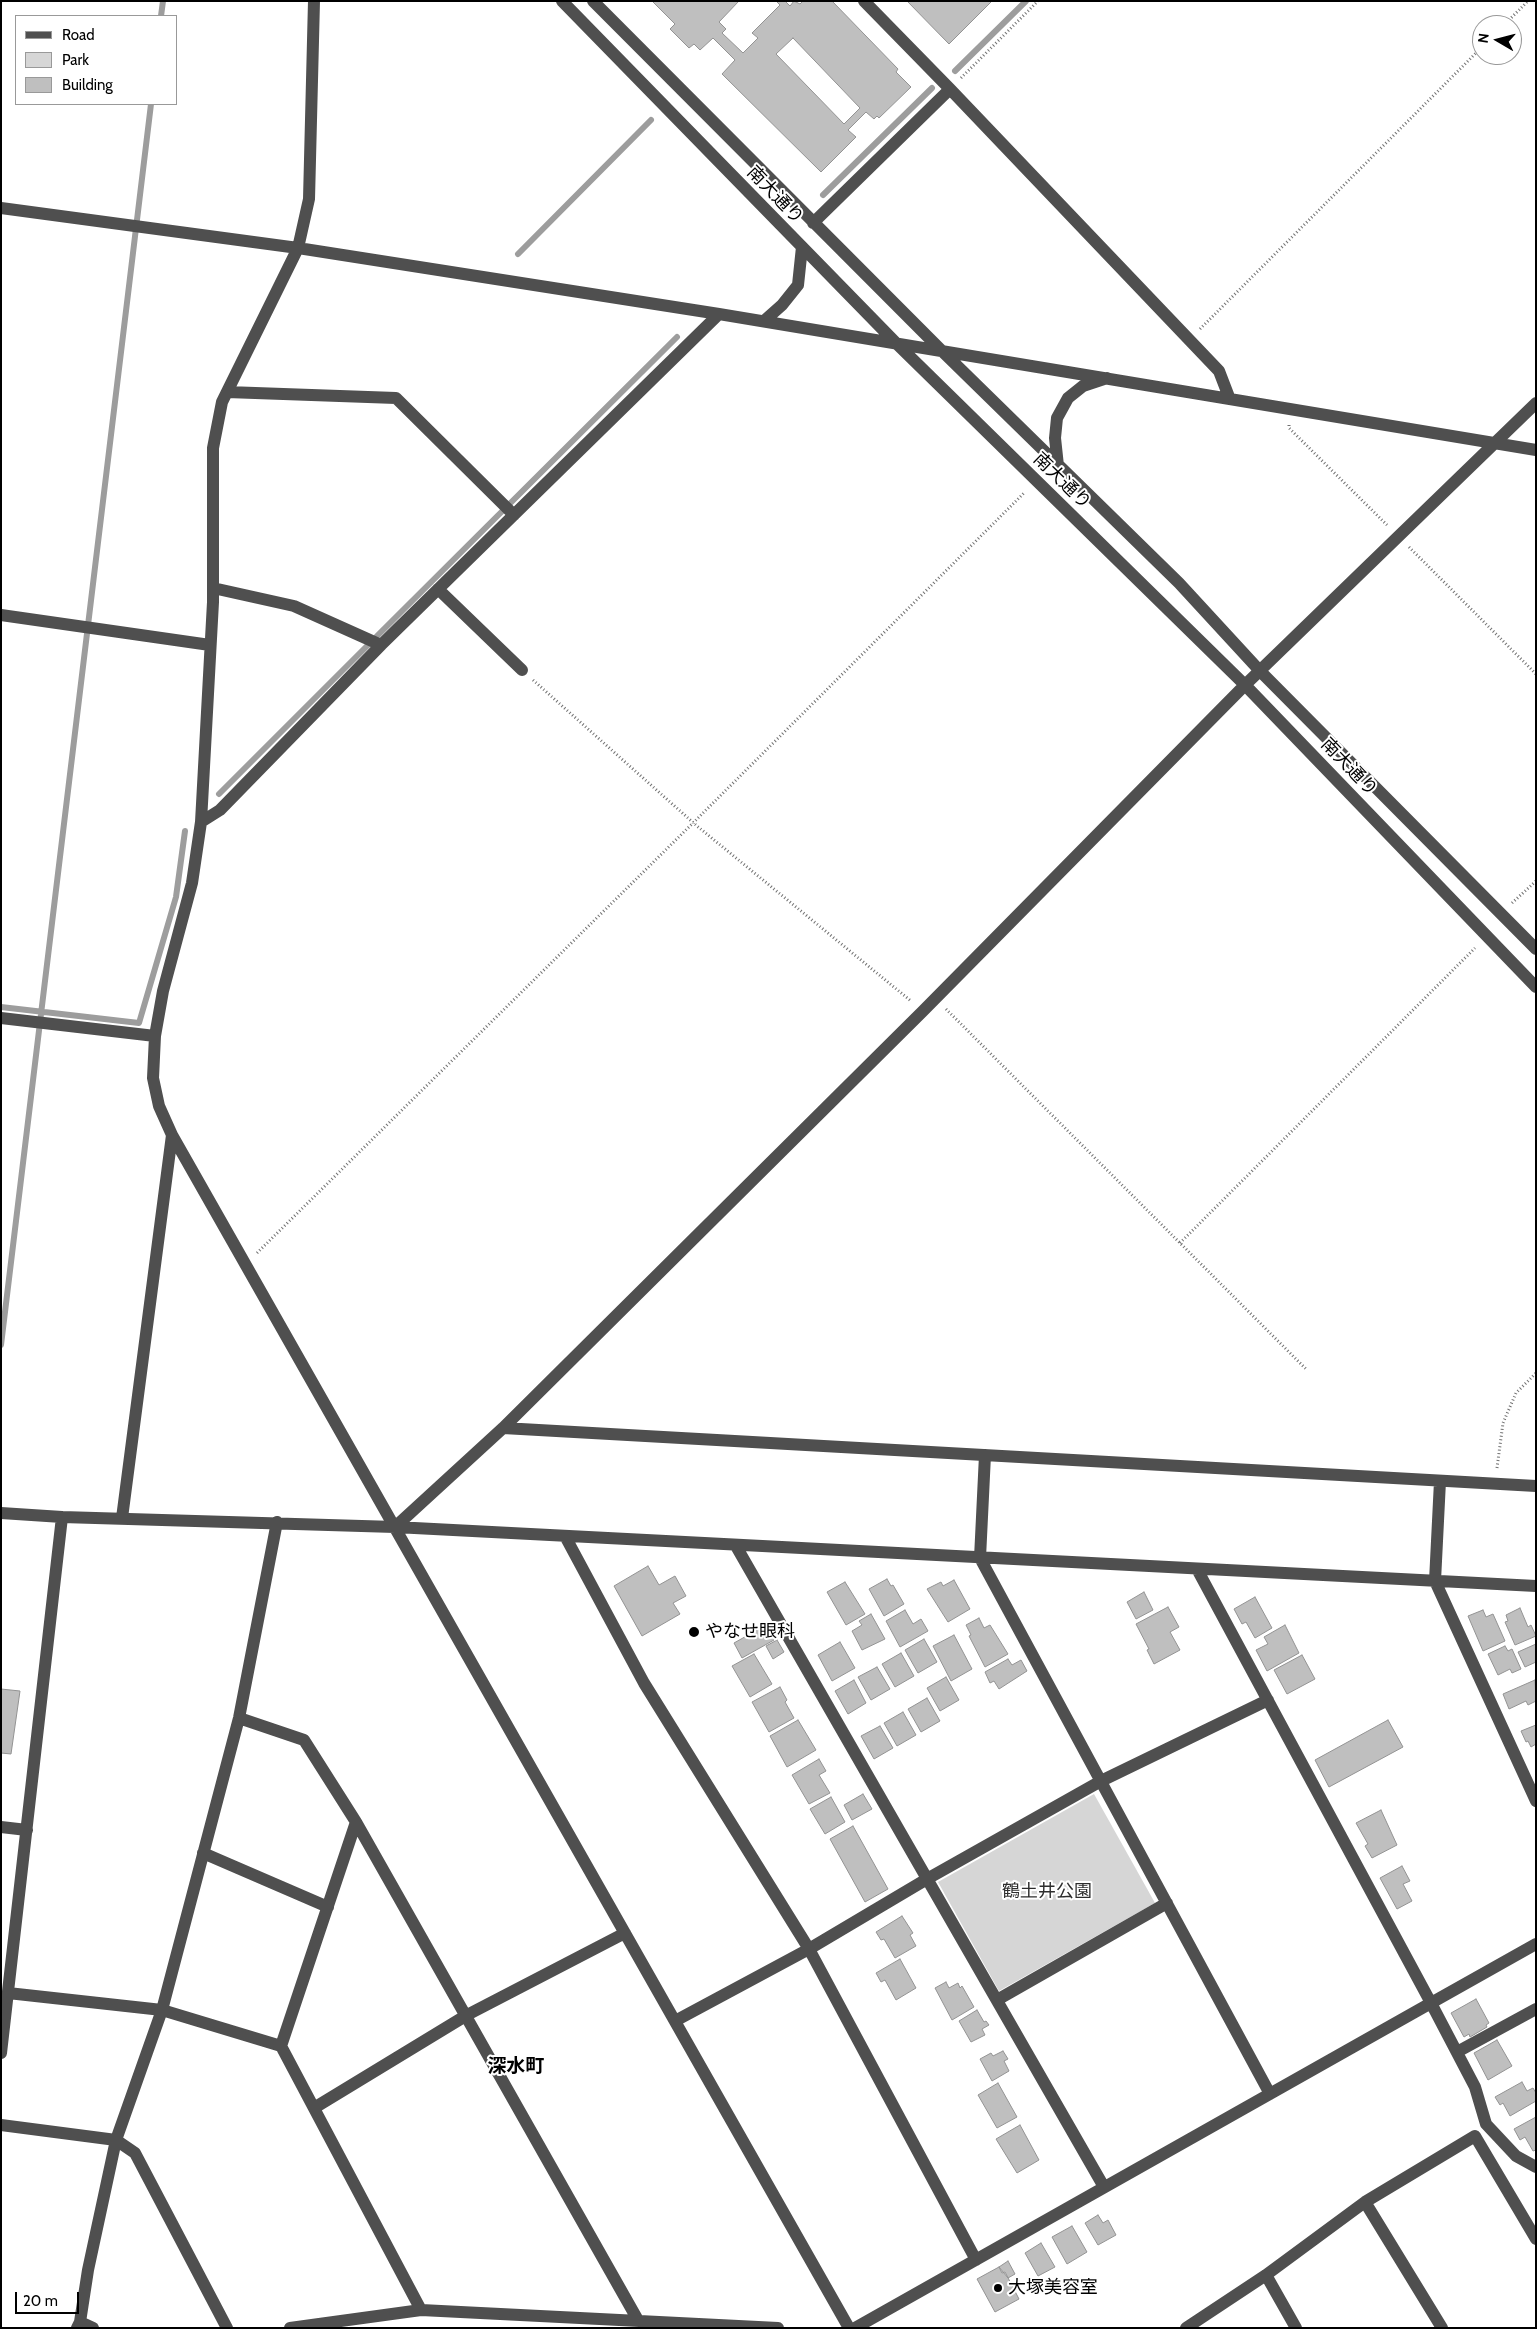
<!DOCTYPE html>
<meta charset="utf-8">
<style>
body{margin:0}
#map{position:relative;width:1537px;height:2329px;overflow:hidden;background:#fff;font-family:Cabin,sans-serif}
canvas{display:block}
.frame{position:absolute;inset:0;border:2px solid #000;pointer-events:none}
.legend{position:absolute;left:15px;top:15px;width:162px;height:90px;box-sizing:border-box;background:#fff;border:1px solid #999;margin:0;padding:6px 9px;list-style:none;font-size:15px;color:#000}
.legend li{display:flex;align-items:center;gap:10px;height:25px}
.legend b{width:25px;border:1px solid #999}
.north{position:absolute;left:1472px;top:15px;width:50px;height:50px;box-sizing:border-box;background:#fff;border:1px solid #999;border-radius:50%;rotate:278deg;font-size:14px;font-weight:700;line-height:20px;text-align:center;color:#000}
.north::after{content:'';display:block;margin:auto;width:18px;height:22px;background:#000;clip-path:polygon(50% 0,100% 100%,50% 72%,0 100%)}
.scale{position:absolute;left:15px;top:2292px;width:64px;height:22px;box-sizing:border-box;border:2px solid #000;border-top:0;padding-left:6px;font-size:15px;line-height:18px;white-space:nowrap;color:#000;-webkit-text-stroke:4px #fff;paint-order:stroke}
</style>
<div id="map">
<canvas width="1537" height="2329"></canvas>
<div class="frame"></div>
<ul class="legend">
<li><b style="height:6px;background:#4f4f4f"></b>Road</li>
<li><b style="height:14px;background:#d6d6d6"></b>Park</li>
<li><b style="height:14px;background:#bfbfbf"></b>Building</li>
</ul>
<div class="north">N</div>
<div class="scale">20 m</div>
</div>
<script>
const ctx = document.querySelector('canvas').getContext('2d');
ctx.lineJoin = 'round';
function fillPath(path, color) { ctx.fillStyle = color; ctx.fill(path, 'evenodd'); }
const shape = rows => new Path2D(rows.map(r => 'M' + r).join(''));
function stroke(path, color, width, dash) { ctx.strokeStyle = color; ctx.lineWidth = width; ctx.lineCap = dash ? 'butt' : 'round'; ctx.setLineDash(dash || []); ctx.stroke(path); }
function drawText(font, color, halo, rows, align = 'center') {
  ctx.font = font + ' Cabin,"Noto Sans JP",sans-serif'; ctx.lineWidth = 4; ctx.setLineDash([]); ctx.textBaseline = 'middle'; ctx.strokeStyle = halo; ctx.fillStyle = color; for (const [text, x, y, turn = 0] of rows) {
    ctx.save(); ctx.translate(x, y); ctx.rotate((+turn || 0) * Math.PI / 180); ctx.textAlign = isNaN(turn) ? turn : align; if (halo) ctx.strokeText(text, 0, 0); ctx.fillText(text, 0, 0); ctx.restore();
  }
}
fillPath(shape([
 [1094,1794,1155,1903,999,1991,938,1882]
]), '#d6d6d6');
stroke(shape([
 [161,16,163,1],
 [955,71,1026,1],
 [823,195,932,88],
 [518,254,651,120],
 [377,636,677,337],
 [219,794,368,645],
 [1,1007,139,1023,176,897,185,831],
 [1,1345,151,104]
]), '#9d9d9d', 6);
const building = shape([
 [652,1,739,1,719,22,726,29,722,33,743,53,758,38,752,33,780,5,776,1,785,1,790,6,794,1,800,4,803,1,832,1,898,69,896,72,911,87,879,118,877,116,874,119,866,112,848,130,856,137,821,172,722,74,735,60,713,38,700,50,694,44,689,48,670,29,675,24,652,1],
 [793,38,860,108,844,124,776,54,793,38],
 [907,1,992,1,949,44,907,1],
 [648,1566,659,1585,675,1576,686,1596,673,1603,680,1614,642,1636,614,1586,648,1566],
 [887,1579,891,1586,893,1585,904,1604,884,1616,869,1589,887,1579],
 [954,1580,970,1609,948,1622,927,1589,941,1582,943,1586,954,1580],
 [845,1582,865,1614,846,1625,827,1592,845,1582],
 [1144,1592,1153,1610,1136,1619,1127,1602,1144,1592],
 [1255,1597,1272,1628,1255,1638,1246,1622,1242,1624,1234,1609,1255,1597],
 [1168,1607,1179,1627,1170,1632,1180,1650,1154,1664,1147,1650,1149,1649,1136,1624,1168,1607],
 [1520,1608,1528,1627,1531,1625,1536,1636,1515,1645,1505,1622,1508,1621,1506,1615,1520,1608],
 [905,1610,913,1624,921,1619,928,1631,900,1647,886,1621,905,1610],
 [1483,1610,1486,1617,1493,1614,1505,1641,1483,1651,1468,1616,1483,1610],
 [871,1614,885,1639,862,1650,852,1631,862,1625,859,1621,871,1614],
 [979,1618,984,1628,990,1625,1008,1654,985,1667,969,1636,971,1635,966,1625,979,1618],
 [766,1625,774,1640,742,1658,734,1643,766,1625],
 [1285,1625,1299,1653,1267,1671,1256,1650,1268,1644,1264,1637,1285,1625],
 [954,1635,972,1669,951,1681,933,1646,954,1635],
 [924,1639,937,1662,918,1673,905,1650,924,1639],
 [777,1640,784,1652,773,1659,766,1646,777,1640],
 [840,1642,855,1668,832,1681,818,1655,840,1642],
 [1536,1644,1536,1662,1525,1667,1518,1652,1536,1644],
 [1505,1646,1508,1651,1512,1649,1521,1669,1512,1673,1510,1669,1498,1675,1488,1654,1505,1646],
 [901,1653,914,1676,895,1687,882,1664,901,1653],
 [754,1654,772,1684,750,1697,732,1666,754,1654],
 [1302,1655,1315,1679,1287,1694,1274,1670,1302,1655],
 [1008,1659,1012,1665,1021,1660,1027,1671,999,1689,994,1681,990,1683,985,1672,1008,1659],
 [877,1667,890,1689,871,1700,858,1677,877,1667],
 [946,1677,959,1700,940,1711,927,1688,946,1677],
 [854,1680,866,1703,848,1714,835,1691,854,1680],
 [1535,1680,1536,1701,1528,1705,1526,1701,1509,1709,1503,1694,1535,1680],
 [780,1687,787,1700,785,1702,794,1718,769,1732,752,1702,780,1687],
 [1,1689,20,1691,11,1754,1,1753,1,1689],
 [927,1698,940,1721,921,1732,908,1709,927,1698],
 [903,1712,916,1735,897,1746,884,1723,903,1712],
 [798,1720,816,1750,787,1767,770,1736,798,1720],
 [1388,1720,1403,1747,1329,1787,1315,1760,1388,1720],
 [1536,1725,1536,1744,1531,1747,1528,1741,1526,1742,1521,1731,1536,1725],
 [880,1726,893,1748,874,1759,861,1736,880,1726],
 [819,1759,826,1771,819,1775,830,1793,809,1804,792,1775,819,1759],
 [863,1794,872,1809,852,1820,844,1805,863,1794],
 [831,1797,845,1822,825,1834,810,1809,831,1797],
 [1381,1810,1397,1845,1372,1858,1365,1846,1368,1844,1356,1823,1381,1810],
 [853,1826,888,1889,865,1902,830,1839,853,1826],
 [1402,1866,1410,1881,1403,1884,1412,1901,1397,1909,1380,1878,1402,1866],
 [902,1916,913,1933,910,1935,916,1946,895,1958,884,1939,881,1940,876,1932,902,1916],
 [900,1959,916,1988,896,2000,885,1980,881,1982,876,1973,900,1959],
 [946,1982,949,1988,958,1983,960,1988,962,1986,974,2007,952,2020,935,1988,946,1982],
 [1476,1999,1489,2023,1486,2025,1487,2027,1470,2037,1469,2034,1464,2037,1451,2013,1476,1999],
 [977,2010,984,2022,986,2021,989,2025,982,2029,985,2035,971,2042,959,2021,977,2010],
 [1497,2040,1512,2066,1488,2080,1474,2053,1497,2040],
 [1003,2051,1008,2059,1004,2061,1009,2071,992,2081,980,2059,991,2053,993,2056,1003,2051],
 [1522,2082,1527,2091,1533,2088,1536,2093,1536,2101,1510,2116,1503,2103,1500,2105,1495,2097,1522,2082],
 [998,2083,1017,2117,997,2128,978,2095,998,2083],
 [1536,2117,1536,2150,1533,2151,1525,2137,1520,2140,1514,2129,1536,2117],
 [1020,2125,1039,2160,1017,2173,996,2139,1020,2125],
 [1098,2215,1103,2223,1108,2220,1116,2235,1098,2245,1085,2223,1098,2215],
 [1072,2226,1087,2252,1067,2264,1052,2237,1072,2226],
 [1041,2243,1055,2267,1038,2276,1025,2253,1041,2243],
 [1008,2261,1015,2274,1008,2278,999,2267,1008,2261],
 [999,2267,1002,2273,1005,2272,1019,2299,995,2312,977,2279,999,2267]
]);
fillPath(building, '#bfbfbf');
stroke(building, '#939393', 1);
stroke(shape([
 [1504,25,1528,1],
 [961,78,1038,1],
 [1200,329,1482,47],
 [1289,425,1289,428,1387,525],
 [1409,547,1536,674],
 [533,680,697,826,911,1001],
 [1512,903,1536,881],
 [946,1009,1306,1369],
 [1180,1243,1475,948],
 [257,1253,693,823,1025,492],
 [1497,1468,1503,1423,1516,1393,1536,1373]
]), '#717171', 3, [1, 2.5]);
stroke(shape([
 [314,1,309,199,298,248,222,402,213,448,213,602,201,822,192,883,163,991,155,1036,153,1078,159,1106,172,1135,849,2328],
 [562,1,896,343,1245,685,1536,987],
 [593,1,942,351,1179,583,1260,671,1536,949],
 [864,1,950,89,1219,371,1229,397],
 [1,208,298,248,719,314,1536,450],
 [813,223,950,89],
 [764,321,782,305,798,285,802,247],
 [227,392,396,398,514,515],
 [1058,466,1055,438,1057,418,1068,398,1083,386,1107,378],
 [213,588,294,606,381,645],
 [438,589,522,670],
 [1,615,210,645],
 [201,822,220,810,381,645,719,314],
 [1,1018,155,1036],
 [503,1428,1536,1486],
 [985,1455,980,1558,1270,2094],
 [1440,1481,1435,1581,1536,1801],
 [1,1513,62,1517,395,1527,1536,1586],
 [122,1518,172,1135],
 [395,1527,503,1428,923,1011,1245,685,1536,403],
 [565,1536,644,1683,809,1949,976,2260],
 [736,1546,1104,2187],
 [239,1718,304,1740,356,1822,639,2322],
 [1,1827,27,1830],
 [203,1853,328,1907],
 [1536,1944,1431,2003,1475,2087,1486,2124,1516,2156,1536,2167],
 [8,1993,162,2010,281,2046,421,2310],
 [997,2000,1167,1903],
 [675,2021,809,1949,927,1879,1101,1781,1268,1700],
 [281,2046,356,1822],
 [1457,2052,1536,2009],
 [1,2053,62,1517],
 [314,2108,467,2015,625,1933],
 [1,2125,116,2140,135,2153,227,2328],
 [1365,2202,1442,2328],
 [1266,2275,1296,2328],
 [80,2322,93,2328],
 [77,2328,80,2322,88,2270,116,2140,162,2010,239,1718,277,1522],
 [290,2328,421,2310,778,2328],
 [855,2328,1431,2003,1197,1569],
 [1186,2328,1266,2275,1365,2202,1475,2136,1536,2239]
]), '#4f4f4f', 12);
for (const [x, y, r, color] of [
 [694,1632,6,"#000"],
 [998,2288,5,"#000"]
]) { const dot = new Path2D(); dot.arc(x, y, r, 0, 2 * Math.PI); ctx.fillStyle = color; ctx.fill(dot); stroke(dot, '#fff', 2); }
drawText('18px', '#000', '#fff', [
 ["南大通り",775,195,46],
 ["南大通り",1062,481,44],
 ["南大通り",1349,767,46]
]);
drawText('18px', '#000', '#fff', [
 ["やなせ眼科",705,1632],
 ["大塚美容室",1008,2288]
], 'left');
drawText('18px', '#2d2d2d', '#fff', [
 ["鶴土井公園",1047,1892]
]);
drawText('bold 19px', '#000', '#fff', [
 ["深水町",516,2066]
]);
</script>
